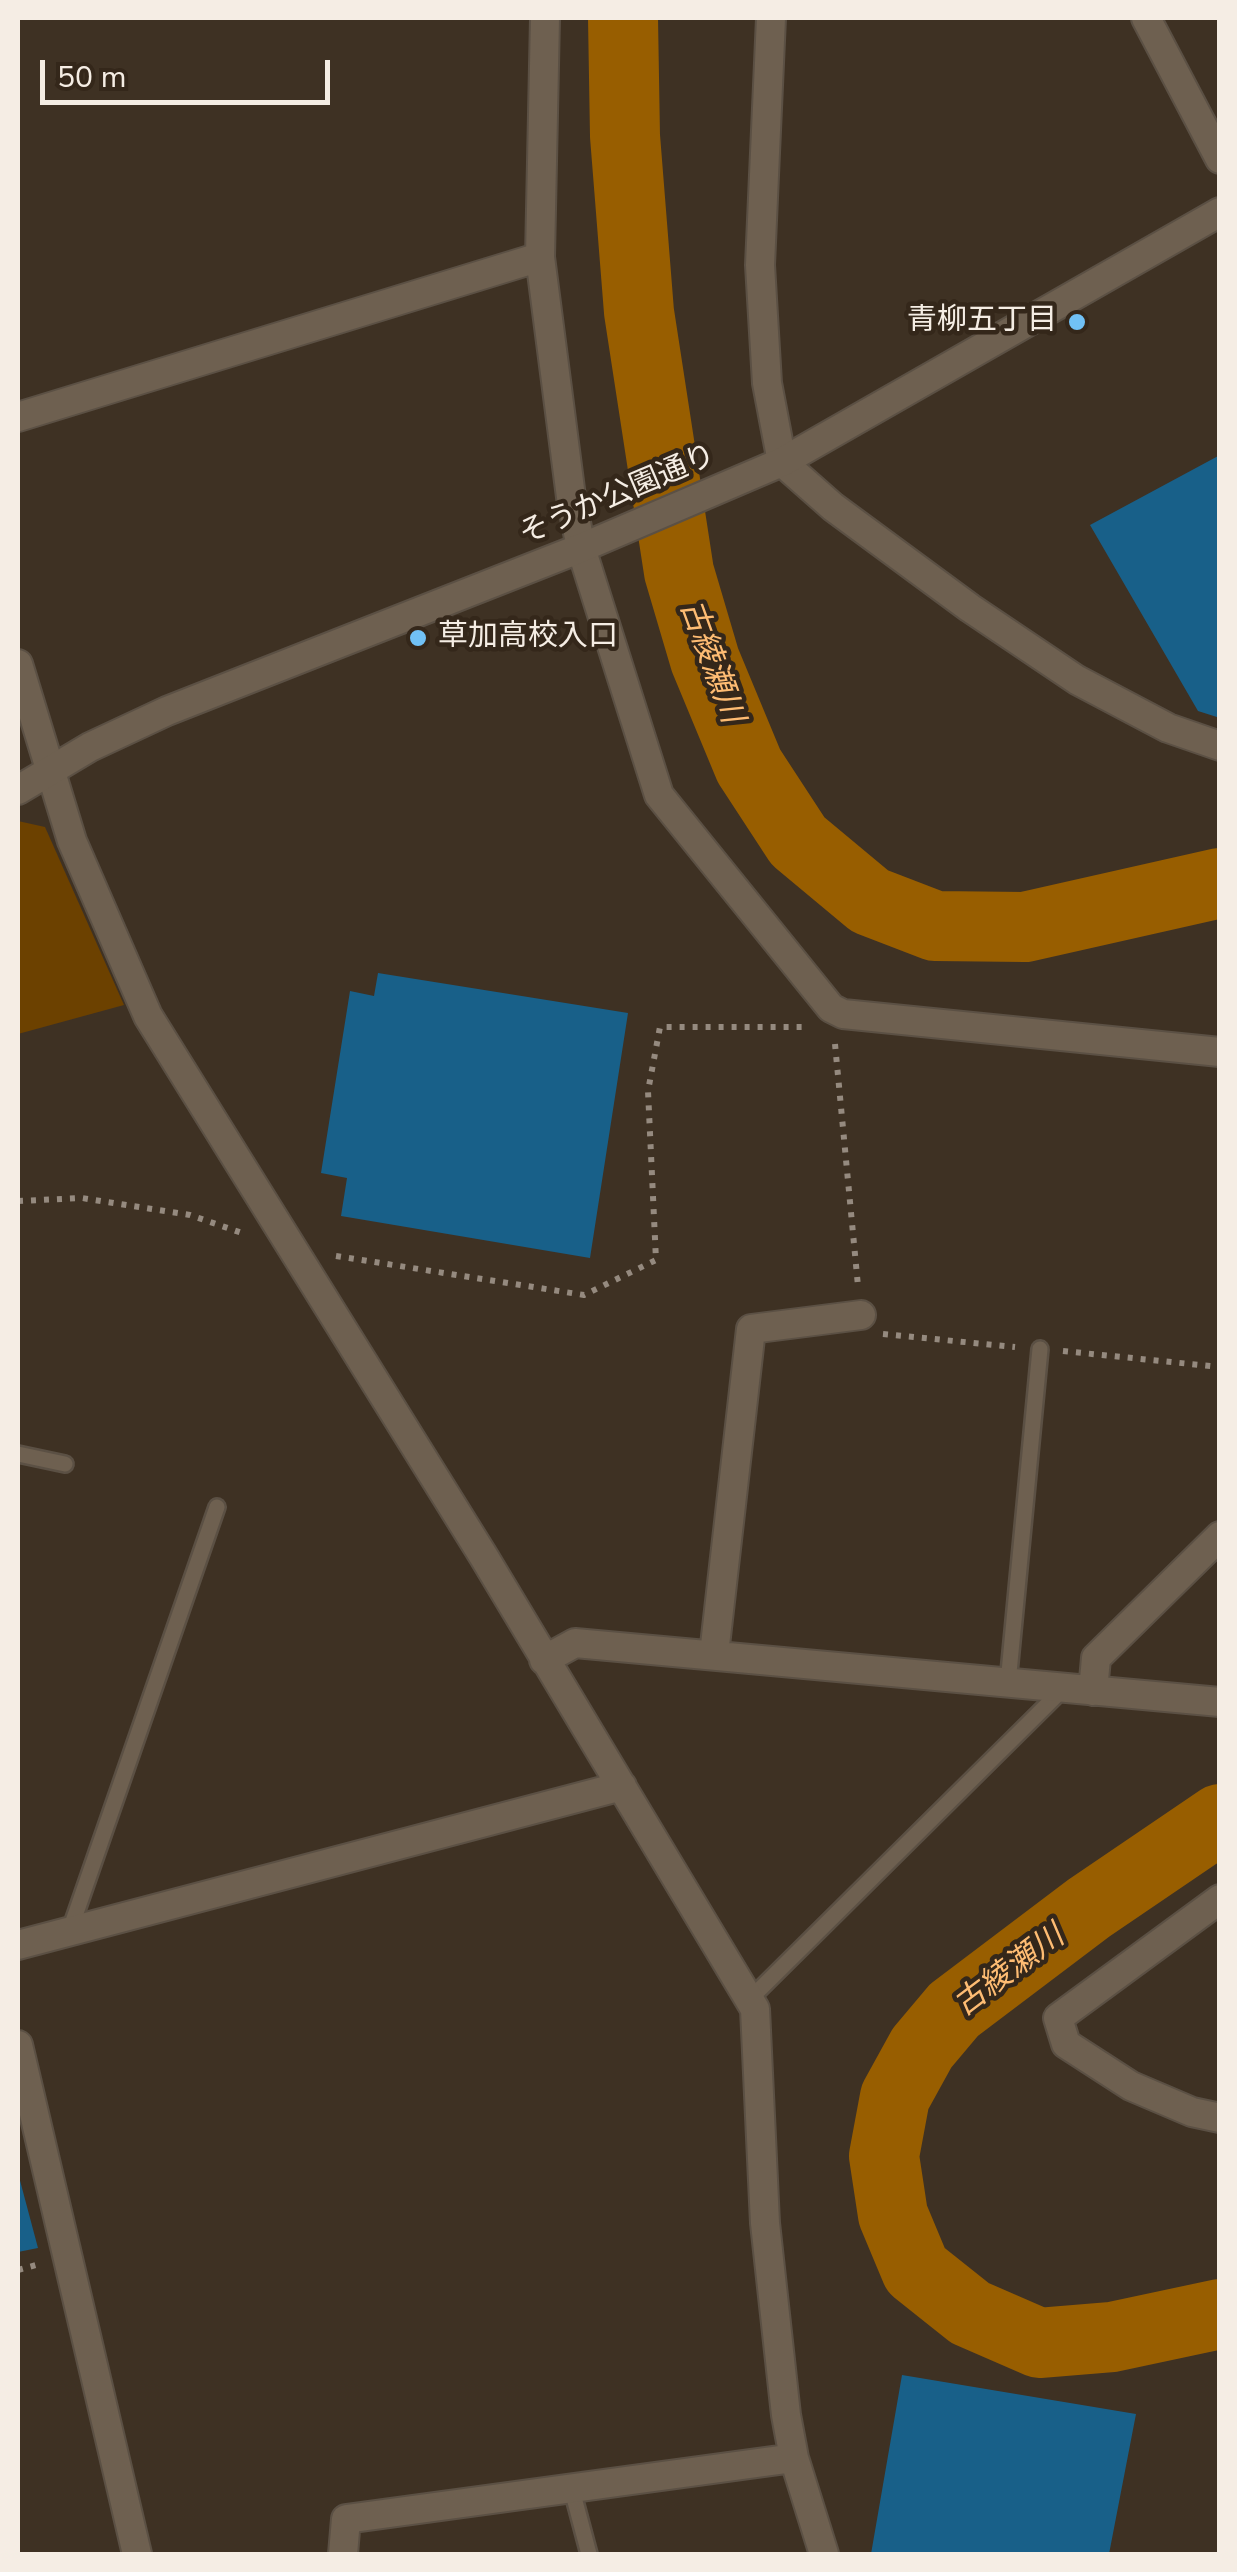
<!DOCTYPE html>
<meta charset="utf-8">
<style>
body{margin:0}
#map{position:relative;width:1237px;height:2572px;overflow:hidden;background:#3e3123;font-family:"Nunito Sans",sans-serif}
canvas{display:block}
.frame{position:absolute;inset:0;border:20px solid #f5ede4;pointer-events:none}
.scale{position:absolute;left:40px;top:60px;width:290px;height:45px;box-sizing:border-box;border:5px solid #f5ede4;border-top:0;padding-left:12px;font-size:30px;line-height:35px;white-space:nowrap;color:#f5ede4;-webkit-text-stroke:8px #34271a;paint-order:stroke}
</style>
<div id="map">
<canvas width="1237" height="2572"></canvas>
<div class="frame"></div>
<div class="scale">50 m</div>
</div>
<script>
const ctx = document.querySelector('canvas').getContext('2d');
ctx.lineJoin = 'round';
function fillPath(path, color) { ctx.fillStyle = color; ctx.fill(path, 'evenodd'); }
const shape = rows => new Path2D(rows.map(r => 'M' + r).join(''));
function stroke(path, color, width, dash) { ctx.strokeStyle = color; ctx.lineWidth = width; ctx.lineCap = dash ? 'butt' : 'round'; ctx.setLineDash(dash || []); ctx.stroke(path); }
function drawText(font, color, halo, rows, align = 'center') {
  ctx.font = font + ' "Nunito Sans","Noto Sans JP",sans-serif'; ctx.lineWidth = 9; ctx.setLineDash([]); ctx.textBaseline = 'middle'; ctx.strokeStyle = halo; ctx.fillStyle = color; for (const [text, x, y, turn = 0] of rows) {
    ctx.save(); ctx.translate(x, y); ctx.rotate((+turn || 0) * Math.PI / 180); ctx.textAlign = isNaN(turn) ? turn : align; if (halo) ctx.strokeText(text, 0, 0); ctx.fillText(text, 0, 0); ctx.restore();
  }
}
fillPath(shape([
 [18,821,45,827,124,1005,18,1034]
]), '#6c4100');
stroke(shape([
 [623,18,625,136,639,312,679,572,705,660,749,766,798,841,870,901,935,926,1025,927,1220,883],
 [1220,1819,1089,1908,954,2010,922,2048,895,2097,884,2156,893,2215,916,2270,970,2313,1039,2343,1112,2337,1220,2314]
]), '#985e00', 70);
fillPath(shape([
 [1220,455,1220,718,1198,711,1090,525],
 [378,973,628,1013,590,1258,341,1216,347,1178,321,1173,350,991,374,996],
 [18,2173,38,2248,18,2252],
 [902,2375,1136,2414,1109,2554,871,2554]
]), '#186089');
const service = shape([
 [18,1454,65,1464],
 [1008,1683,1040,1349],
 [69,1933,217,1507],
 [749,2000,1064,1688],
 [572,2490,589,2554]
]);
const minor = shape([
 [545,18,540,257,571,497,581,548,659,795,831,1008,843,1014,1220,1052],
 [771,18,760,265,767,383,782,462,833,507,970,608,1077,680,1168,728,1220,746],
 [1146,18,1220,159],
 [18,417,540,257],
 [18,664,72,841,148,1016,484,1557,755,2009,765,2223,786,2415,794,2458,824,2554],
 [714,1654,751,1329,861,1315],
 [544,1660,575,1643,1220,1702],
 [1093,1691,1096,1658,1220,1536],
 [1220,1899,1058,2018,1066,2044,1131,2086,1192,2112,1220,2118],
 [18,1945,622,1786],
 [18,2045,137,2554],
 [343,2554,346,2519,794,2458]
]);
const tertiary = shape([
 [18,790,90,747,167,711,581,548,782,462,1220,212]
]);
stroke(service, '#5b5044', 20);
stroke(minor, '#5b5044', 32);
stroke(tertiary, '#5b5044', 32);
stroke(shape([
 [835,1044,858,1286],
 [18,1201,82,1198,190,1215,242,1233],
 [336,1256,584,1295,656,1260,648,1091,660,1027,803,1027],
 [883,1334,1015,1347],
 [1063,1351,1220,1367],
 [18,2270,36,2265]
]), '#958a7f', 6, [5, 8]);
stroke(service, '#6e6050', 15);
stroke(minor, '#6e6050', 28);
stroke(tertiary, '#6e6050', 28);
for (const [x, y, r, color] of [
 [1077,322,10,"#71c1f5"],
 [418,638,10,"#71c1f5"]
]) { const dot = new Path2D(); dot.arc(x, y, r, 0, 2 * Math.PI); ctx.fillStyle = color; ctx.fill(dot); stroke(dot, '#34271a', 4); }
drawText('30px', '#f5ede4', '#34271a', [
 ["青柳五丁目",1057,322],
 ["草加高校入口",438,638,"left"]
], 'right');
drawText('30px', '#f5ede4', '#34271a', [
 ["そうか公園通り",618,496,-23]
]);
drawText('italic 32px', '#febc73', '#34271a', [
 ["古綾瀬川",710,662,70],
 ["古綾瀬川",1010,1972,-37]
]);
</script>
